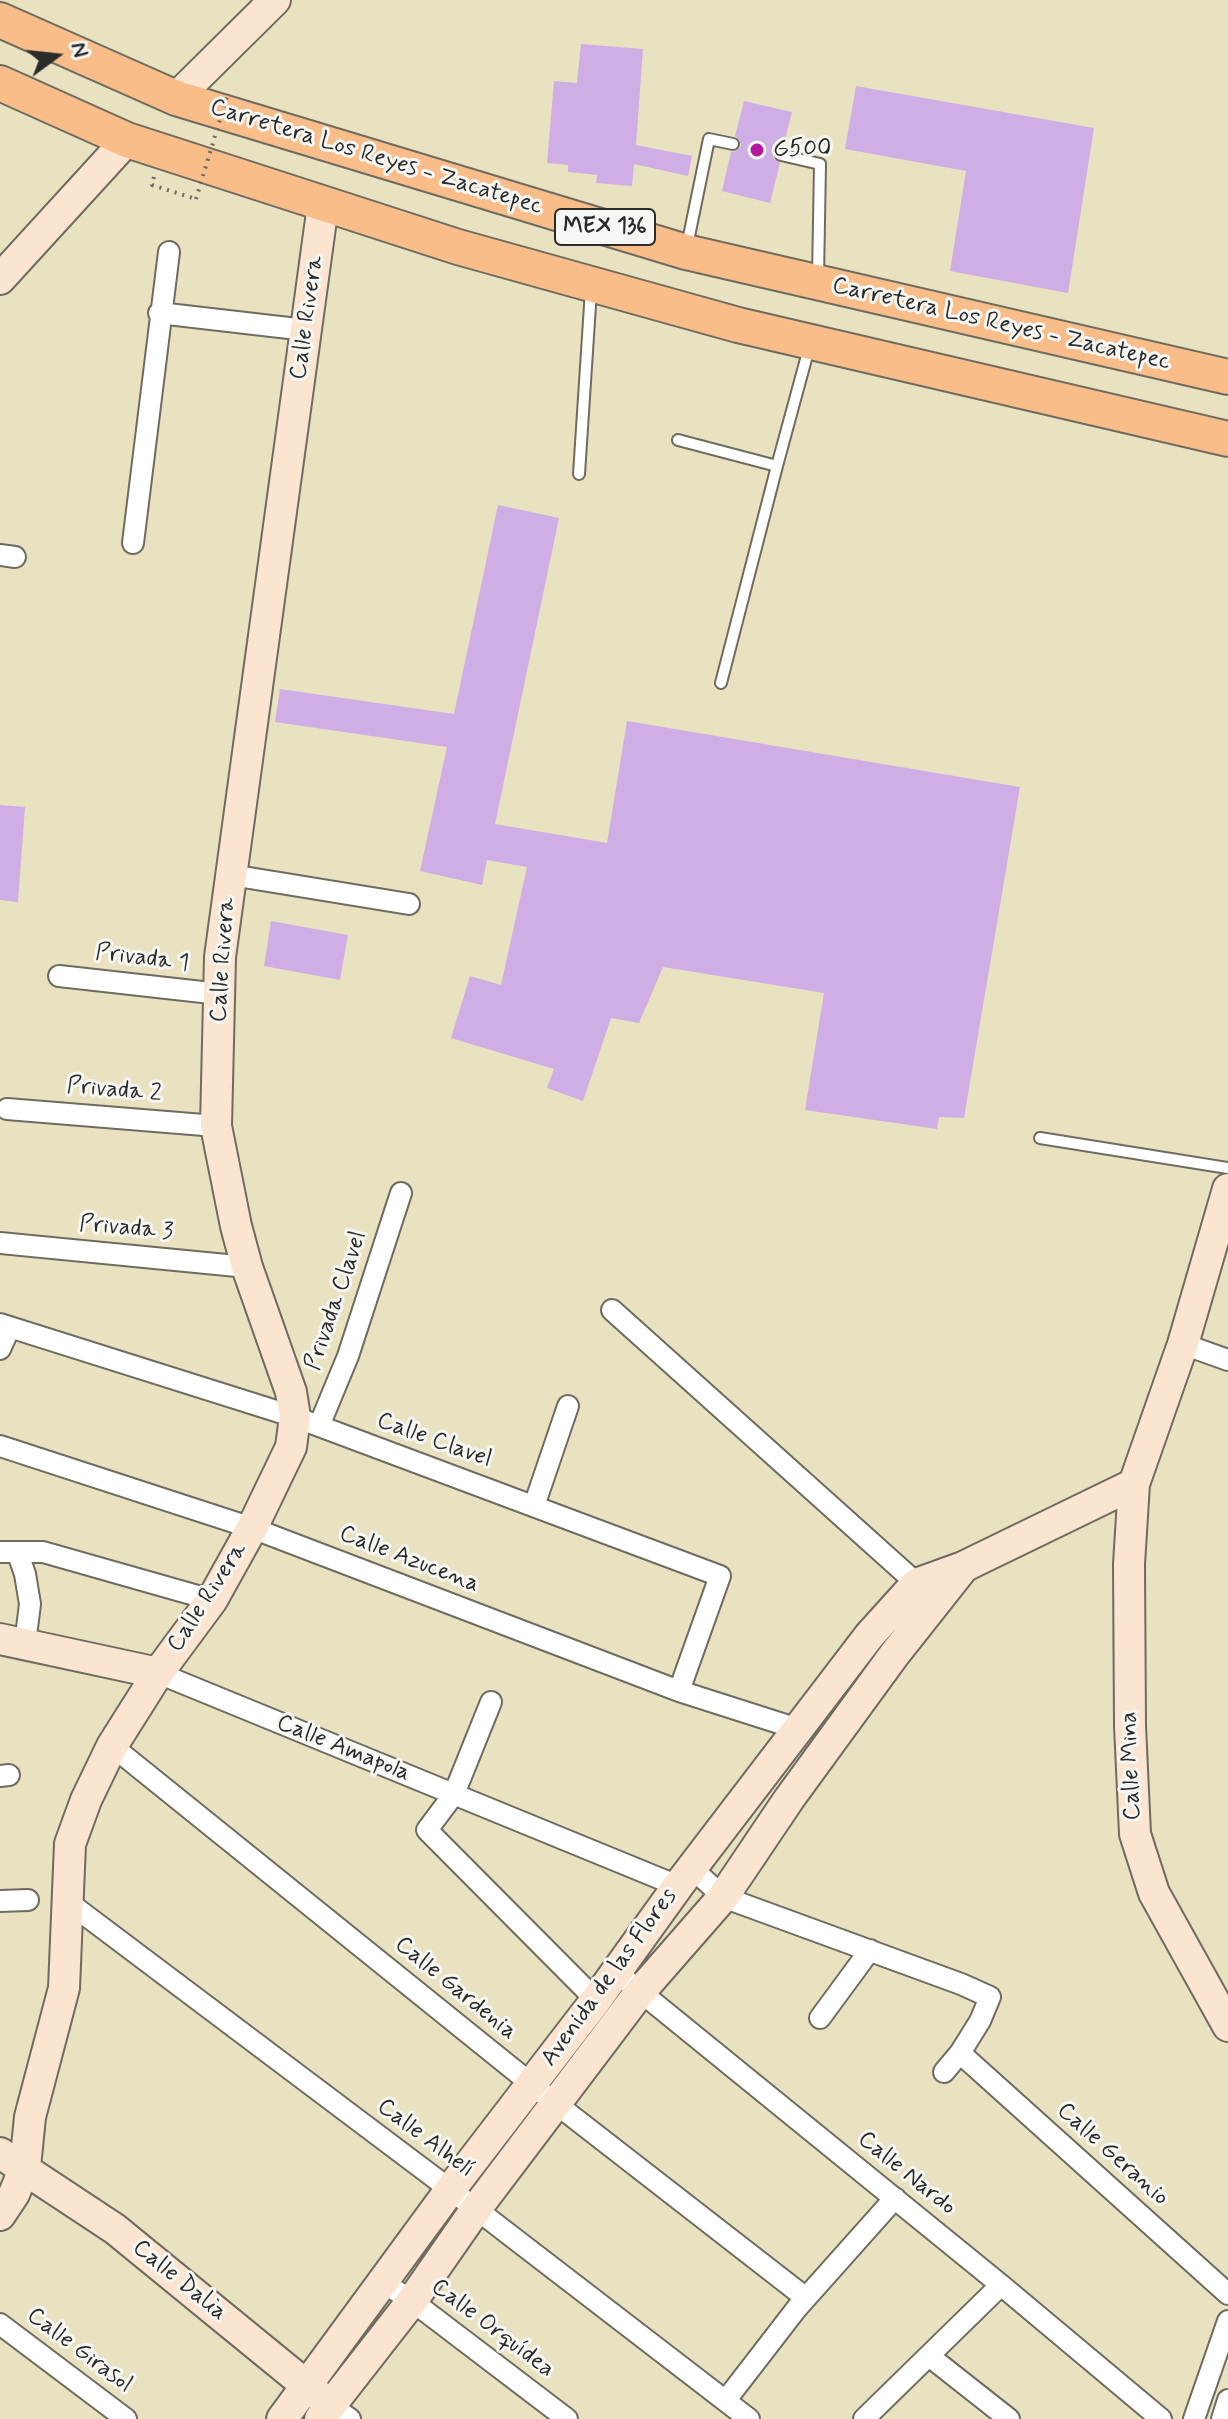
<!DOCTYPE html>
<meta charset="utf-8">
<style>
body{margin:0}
#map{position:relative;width:1228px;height:2419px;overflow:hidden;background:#e9e2c1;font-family:Mynerve,sans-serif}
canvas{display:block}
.north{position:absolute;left:16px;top:16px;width:80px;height:80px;-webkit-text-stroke:6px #f6f6f2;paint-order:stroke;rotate:75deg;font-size:22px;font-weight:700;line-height:32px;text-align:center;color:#2b2b2b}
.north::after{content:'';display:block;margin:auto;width:28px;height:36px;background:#2b2b2b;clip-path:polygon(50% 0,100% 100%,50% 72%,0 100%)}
</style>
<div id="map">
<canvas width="1228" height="2419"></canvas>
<div class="north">N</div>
</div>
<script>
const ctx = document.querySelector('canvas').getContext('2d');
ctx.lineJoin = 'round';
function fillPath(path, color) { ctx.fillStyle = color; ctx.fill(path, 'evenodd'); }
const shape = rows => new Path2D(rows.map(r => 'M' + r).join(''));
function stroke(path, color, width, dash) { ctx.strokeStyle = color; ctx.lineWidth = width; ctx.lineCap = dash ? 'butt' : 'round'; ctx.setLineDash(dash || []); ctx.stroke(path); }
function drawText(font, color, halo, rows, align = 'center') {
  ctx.font = font + ' Mynerve,sans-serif'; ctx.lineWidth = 6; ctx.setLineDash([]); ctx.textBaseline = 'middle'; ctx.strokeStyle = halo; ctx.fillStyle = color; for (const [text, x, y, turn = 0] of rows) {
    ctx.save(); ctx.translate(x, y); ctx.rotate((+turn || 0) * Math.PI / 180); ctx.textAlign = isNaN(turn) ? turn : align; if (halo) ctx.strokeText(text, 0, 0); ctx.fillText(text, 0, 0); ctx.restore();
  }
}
fillPath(shape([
 [581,44,643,49,636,145,692,156,688,176,634,164,632,186,596,183,597,175,568,172,568,165,547,163,554,81,577,83],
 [856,86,1094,128,1068,293,950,271,966,171,845,149],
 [744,101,792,112,783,147,778,148,773,152,774,158,780,163,770,203,722,191,731,152,736,151,741,146,740,141,735,136],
 [498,505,559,518,495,824,607,843,627,721,1020,787,964,1118,939,1117,937,1129,805,1110,824,993,663,967,639,1023,611,1018,583,1101,547,1088,554,1069,451,1038,470,976,501,985,527,867,487,860,482,885,420,871,447,747,275,722,280,689,454,714],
 [0,805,25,807,18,902,0,900],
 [271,921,348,935,340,980,264,966]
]), '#cfaee5');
const lane = shape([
 [781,155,820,164,818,278],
 [687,246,709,139,733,144],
 [678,440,777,466,809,348],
 [579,474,591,290],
 [721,683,777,466],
 [1040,1138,1228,1168]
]);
const street = shape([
 [159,313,306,330],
 [133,543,169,252],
 [0,555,15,557],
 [231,875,409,904],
 [59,976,220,994],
 [7,1109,216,1126],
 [0,1243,247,1267],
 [612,1310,924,1590],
 [0,1324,295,1417,720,1576,679,1691],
 [1183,1344,1228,1360],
 [0,1349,10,1327],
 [319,1426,348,1356,401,1193],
 [0,1446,252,1528,679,1691,798,1729],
 [534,1506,568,1406],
 [0,1552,43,1552,212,1600],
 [18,1554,25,1574,30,1604,25,1644],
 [158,1673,678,1886],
 [491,1702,454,1794,427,1830,596,2000],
 [112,1746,555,2103,806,2298],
 [0,1776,9,1775],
 [692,1868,723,1897,961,1984,990,1997,980,2021,960,2053,944,2072],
 [0,1901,28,1900],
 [68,1902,476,2209,749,2419],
 [616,1972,1001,2285,1161,2419],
 [820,2018,870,1950],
 [960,2053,1228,2294],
 [384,2283,412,2301,567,2419],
 [0,2324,126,2419],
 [929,2356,1009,2419],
 [726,2400,797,2308,895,2198],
 [331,2405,350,2419],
 [864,2419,1001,2285],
 [1194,2419,1228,2321],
 [1222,2419,1228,2400]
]);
const secondary = shape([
 [176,98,275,0],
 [0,279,127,140],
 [1228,1189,1183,1344,1134,1484,1129,1564,1130,1726,1135,1834,1154,1893,1228,2026],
 [0,1639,158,1673],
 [0,2153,115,2229,323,2399],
 [0,2215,14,2194,25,2167,30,2117,64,1988,70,1844,86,1800,112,1746,158,1673,212,1600,252,1528,291,1447,295,1417,291,1392,247,1267,236,1226,216,1126,220,957,323,205],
 [282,2419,450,2190,596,2000,678,1886,869,1636,916,1584,963,1567,1134,1484],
 [320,2419,412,2301,476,2209,640,1992,723,1897,789,1799,894,1655,962,1569]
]);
const primary = shape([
 [0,20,176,98,686,252,1228,377],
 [0,83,127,140,458,247,738,325,1228,439]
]);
stroke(lane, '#6e6b60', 14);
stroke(street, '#6e6b60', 24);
stroke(secondary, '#6e6b60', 34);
stroke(primary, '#6e6b60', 38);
stroke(shape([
 [154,177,152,185,196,199]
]), '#6e6b60', 4, [2, 6]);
stroke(lane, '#fff', 10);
stroke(street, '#fff', 20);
stroke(secondary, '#fce5d0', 30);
stroke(primary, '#f8bd89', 34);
stroke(shape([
 [196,199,228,93]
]), '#6e6b60', 4, [2, 6]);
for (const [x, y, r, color] of [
 [757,150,8,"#b5179e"]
]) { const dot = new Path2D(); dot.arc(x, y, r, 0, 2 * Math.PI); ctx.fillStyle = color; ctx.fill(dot); stroke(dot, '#f6f6f2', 3); }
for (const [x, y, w] of [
 [605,227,100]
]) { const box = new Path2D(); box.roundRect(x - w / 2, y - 18, w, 36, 6); ctx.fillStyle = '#f6f6f2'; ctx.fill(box); stroke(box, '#2b2b2b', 2); }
drawText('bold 22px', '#2b2b2b', null, [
 ["MEX 136",605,227]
]);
drawText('24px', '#2b2b2b', '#f6f6f2', [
 ["G500",773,150]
], 'left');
drawText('24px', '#2b2b2b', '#f6f6f2', [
 ["Carretera Los Reyes - Zacatepec",376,158,17],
 ["Calle Rivera",308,318,-82],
 ["Carretera Los Reyes - Zacatepec",1001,325,13],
 ["Privada 1",142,959,7],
 ["Calle Rivera",224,960,-86],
 ["Privada 2",114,1091,5],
 ["Privada 3",126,1229,5],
 ["Privada Clavel",337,1301,-71],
 ["Calle Clavel",434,1441,20],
 ["Calle Azucena",409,1560,21],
 ["Calle Rivera",208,1598,-57],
 ["Calle Amapola",343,1749,22],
 ["Calle Mina",1132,1766,-92],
 ["Avenida de las Flores",610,1978,-54],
 ["Calle Gardenia",455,1989,39],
 ["Calle Alhelí",425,2139,37],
 ["Calle Geranio",1112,2155,42],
 ["Calle Nardo",906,2174,39],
 ["Calle Dalia",179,2281,39],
 ["Calle Orquídea",492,2329,37],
 ["Calle Girasol",79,2351,37]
]);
</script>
